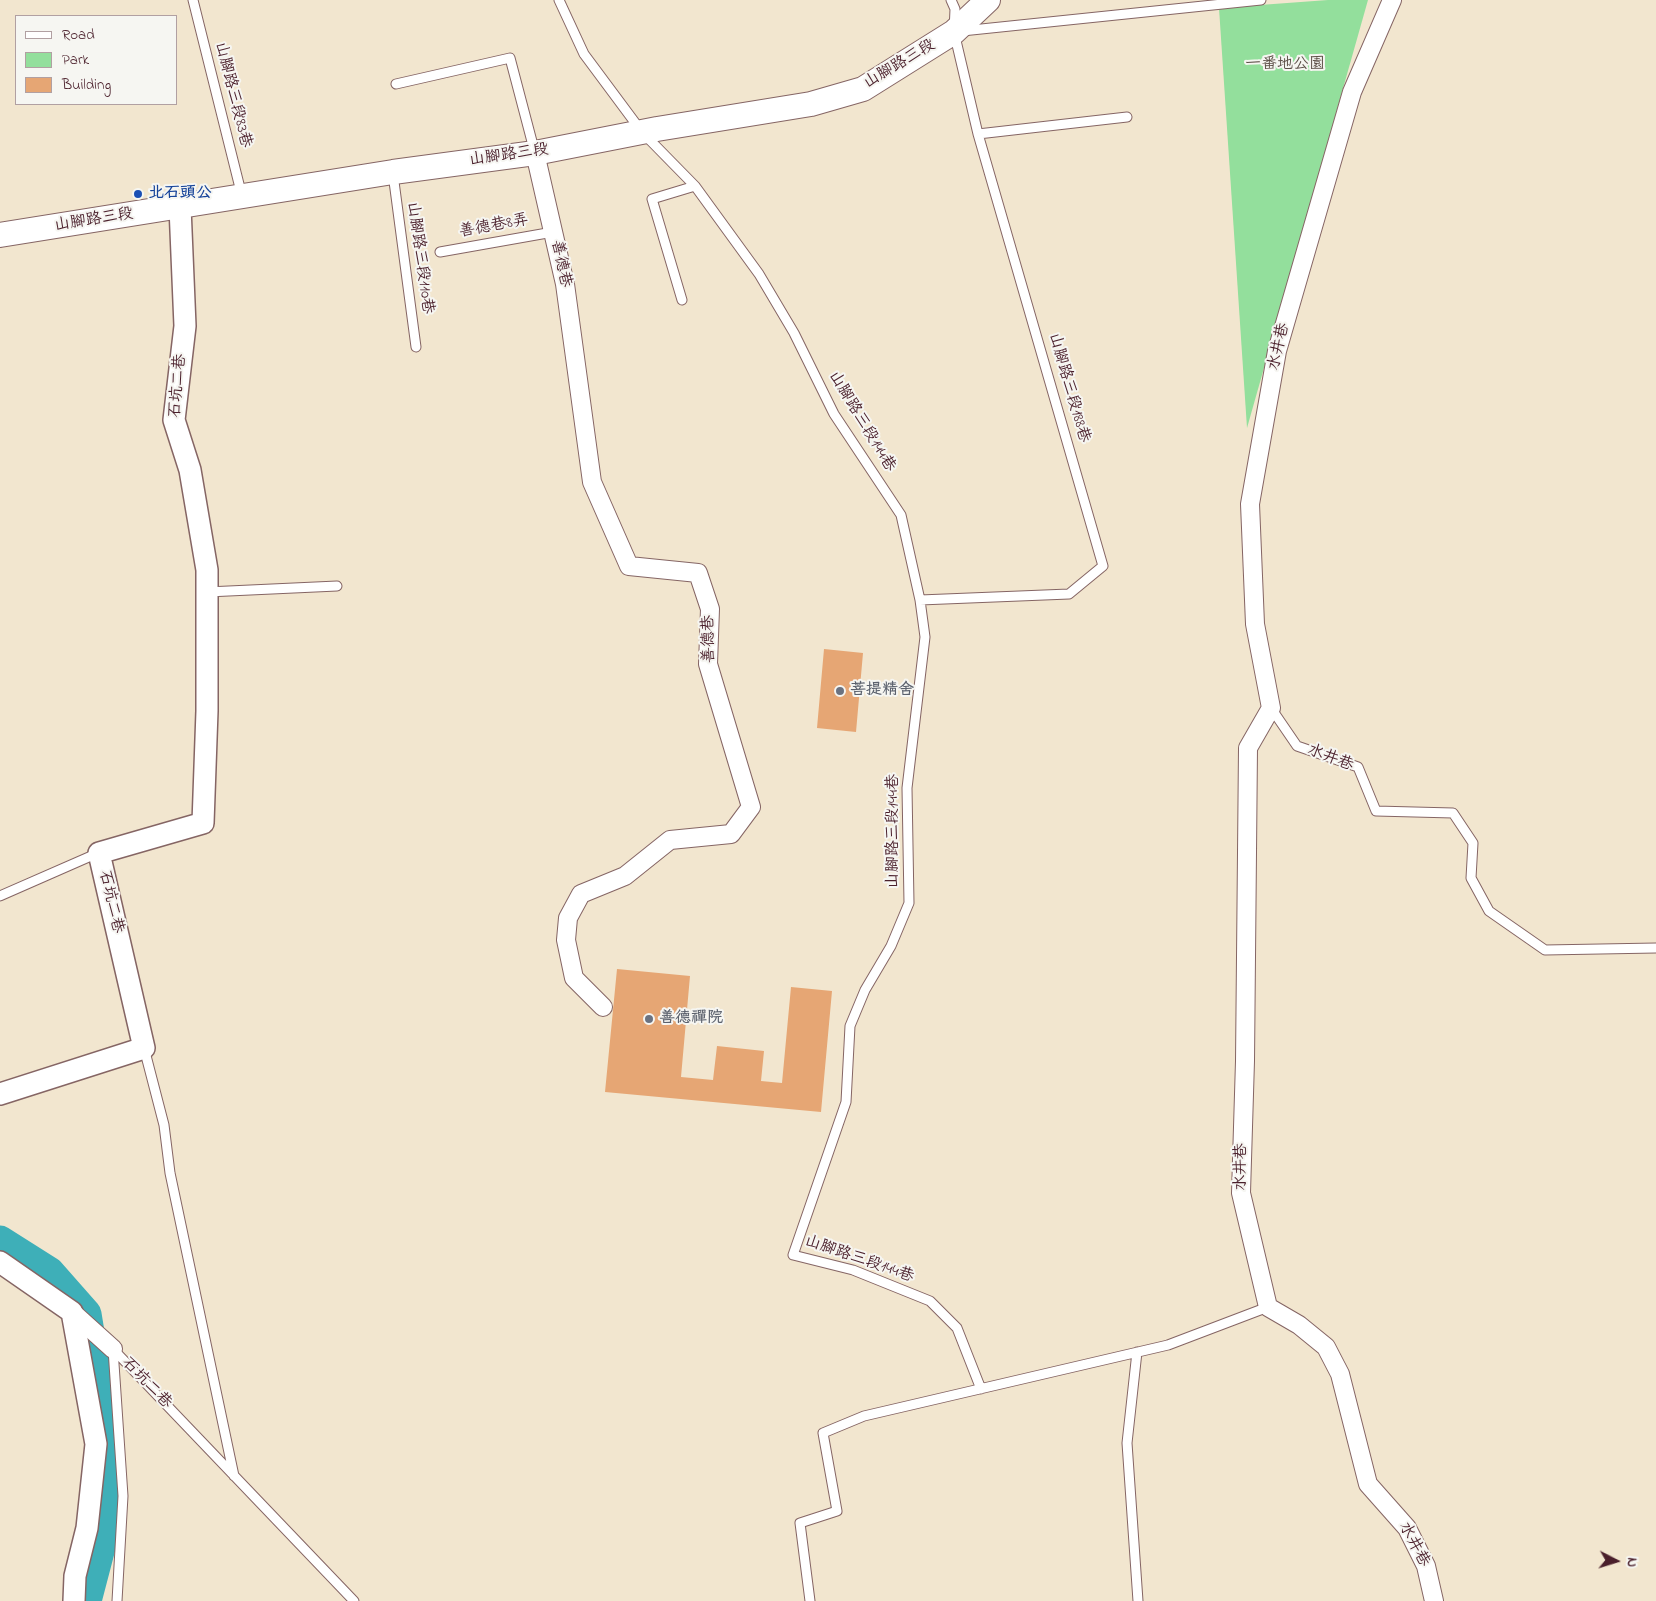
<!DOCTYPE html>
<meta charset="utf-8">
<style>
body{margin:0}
#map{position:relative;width:1656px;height:1601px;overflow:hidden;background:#f2e6cf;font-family:"Indie Flower",sans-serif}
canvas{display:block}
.legend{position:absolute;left:15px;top:15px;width:162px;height:90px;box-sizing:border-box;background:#f6f6f2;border:1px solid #b1a0a2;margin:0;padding:6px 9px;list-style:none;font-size:15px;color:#4a1f2b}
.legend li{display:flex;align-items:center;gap:10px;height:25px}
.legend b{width:25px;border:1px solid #b1a0a2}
.north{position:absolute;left:1591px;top:1536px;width:50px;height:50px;-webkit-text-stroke:4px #f6f6f2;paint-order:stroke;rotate:95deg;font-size:14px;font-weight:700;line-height:20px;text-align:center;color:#4a1f2b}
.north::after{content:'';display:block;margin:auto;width:18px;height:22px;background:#4a1f2b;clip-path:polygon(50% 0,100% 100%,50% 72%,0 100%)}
</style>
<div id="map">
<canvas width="1656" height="1601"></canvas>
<ul class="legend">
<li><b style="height:6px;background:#fff"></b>Road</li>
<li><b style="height:14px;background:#93df9c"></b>Park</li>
<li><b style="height:14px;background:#e6a674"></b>Building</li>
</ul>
<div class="north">N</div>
</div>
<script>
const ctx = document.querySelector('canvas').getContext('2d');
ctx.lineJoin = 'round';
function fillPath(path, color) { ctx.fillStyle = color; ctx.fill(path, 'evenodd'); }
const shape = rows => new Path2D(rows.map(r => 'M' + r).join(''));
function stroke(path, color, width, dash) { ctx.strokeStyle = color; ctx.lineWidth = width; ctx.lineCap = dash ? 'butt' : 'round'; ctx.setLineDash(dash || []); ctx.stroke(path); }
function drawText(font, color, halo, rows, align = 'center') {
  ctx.font = font + ' "Indie Flower","LXGW WenKai TC",sans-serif'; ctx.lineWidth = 4; ctx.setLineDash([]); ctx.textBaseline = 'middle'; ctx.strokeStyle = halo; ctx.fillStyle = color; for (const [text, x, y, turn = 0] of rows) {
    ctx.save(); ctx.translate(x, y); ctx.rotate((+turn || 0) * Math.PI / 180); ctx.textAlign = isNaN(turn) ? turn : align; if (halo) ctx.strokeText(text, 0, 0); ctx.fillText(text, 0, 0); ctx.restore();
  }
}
fillPath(shape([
 [1328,0,1368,0,1247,428,1219,8]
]), '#93df9c');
stroke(shape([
 [0,1241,49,1272,86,1314,108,1449,103,1536,86,1601]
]), '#3eafb8', 31);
fillPath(shape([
 [824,649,863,653,856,732,817,728],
 [617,969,690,976,681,1077,713,1080,717,1046,764,1051,761,1081,782,1083,791,987,832,991,821,1112,605,1092]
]), '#e6a674');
const service = shape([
 [193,0,242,196],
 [559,0,584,54,642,132,695,186,759,274,794,333,834,414,901,515,920,600,925,637,907,788,909,903,891,946,865,990,850,1026,846,1102,793,1255,853,1270,930,1301,957,1328,981,1389],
 [962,31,1261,0],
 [396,84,510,58,535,153],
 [978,134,1127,117],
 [393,174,416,347],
 [440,252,553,232],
 [682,300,652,199,695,186],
 [207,592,337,586],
 [920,600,1069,594,1103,566,978,134,954,32,955,9,951,0],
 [1271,708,1297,746,1358,767,1376,811,1453,813,1473,843,1471,878,1489,911,1545,950,1656,948],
 [0,896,98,853],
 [144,1048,164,1125,170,1173,234,1476],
 [113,1349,354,1601],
 [113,1349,123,1496,117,1601],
 [1137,1352,1127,1443,1138,1601],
 [810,1601,800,1523,837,1511,823,1433,864,1416,1168,1345,1268,1307]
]);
const minor = shape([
 [1392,0,1352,92,1277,351,1250,504,1255,624,1271,708,1248,748,1245,1061,1241,1193,1268,1307,1299,1325,1326,1347,1340,1374,1368,1484,1407,1528,1426,1566,1434,1601],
 [535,153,565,284,592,482,629,566,698,573,710,609,708,664,751,807,731,834,670,840,625,876,581,894,568,918,566,940,574,978,603,1007],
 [72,1312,113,1349]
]);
const tertiary = shape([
 [0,1094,144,1048,99,853,203,823,207,711,207,570,190,470,174,420,185,326,180,207],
 [0,1262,72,1312,96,1444,87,1528,75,1576,74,1601]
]);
const secondary = shape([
 [0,235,393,172,535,153,657,129,811,104,863,89,954,32,988,0]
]);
stroke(service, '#856564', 11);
stroke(minor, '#856564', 20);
stroke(tertiary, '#856564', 24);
stroke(secondary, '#856564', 26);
stroke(service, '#fff', 9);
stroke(minor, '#fff', 18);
stroke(tertiary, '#fff', 21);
stroke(secondary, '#fff', 24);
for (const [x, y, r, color] of [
 [138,194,5,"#1a4fb4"],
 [840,691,5,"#6b7280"],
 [649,1019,5,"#6b7280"]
]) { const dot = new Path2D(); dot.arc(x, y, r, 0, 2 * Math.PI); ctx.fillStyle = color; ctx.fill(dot); stroke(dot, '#f6f6f2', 2); }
drawText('16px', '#4a1f2b', '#f6f6f2', [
 ["山腳路三段",900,65,-31],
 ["山腳路三段83巷",232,95,76],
 ["山腳路三段",509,156,-8],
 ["山腳路三段",94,221,-9],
 ["善德巷8弄",494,227,-10],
 ["山腳路三段110巷",419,258,82],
 ["善德巷",560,264,78],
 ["水井巷",1280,347,-77],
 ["石坑二巷",179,386,-85],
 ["山腳路三段188巷",1068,388,74],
 ["山腳路三段144巷",861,422,59],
 ["善德巷",710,639,-91],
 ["水井巷",1330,759,21],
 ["山腳路三段144巷",894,831,-90],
 ["石坑二巷",110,902,77],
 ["水井巷",1242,1167,-90],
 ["山腳路三段144巷",859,1260,19],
 ["石坑二巷",146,1384,46],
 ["水井巷",1413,1545,62]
]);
drawText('16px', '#5c4f47', '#f6f6f2', [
 ["一番地公園",1285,65]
]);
drawText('bold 16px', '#164399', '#f6f6f2', [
 ["北石頭公",148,194]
], 'left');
drawText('bold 16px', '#5b616d', '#f6f6f2', [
 ["菩提精舍",850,691],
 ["善德禪院",659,1019]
], 'left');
</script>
